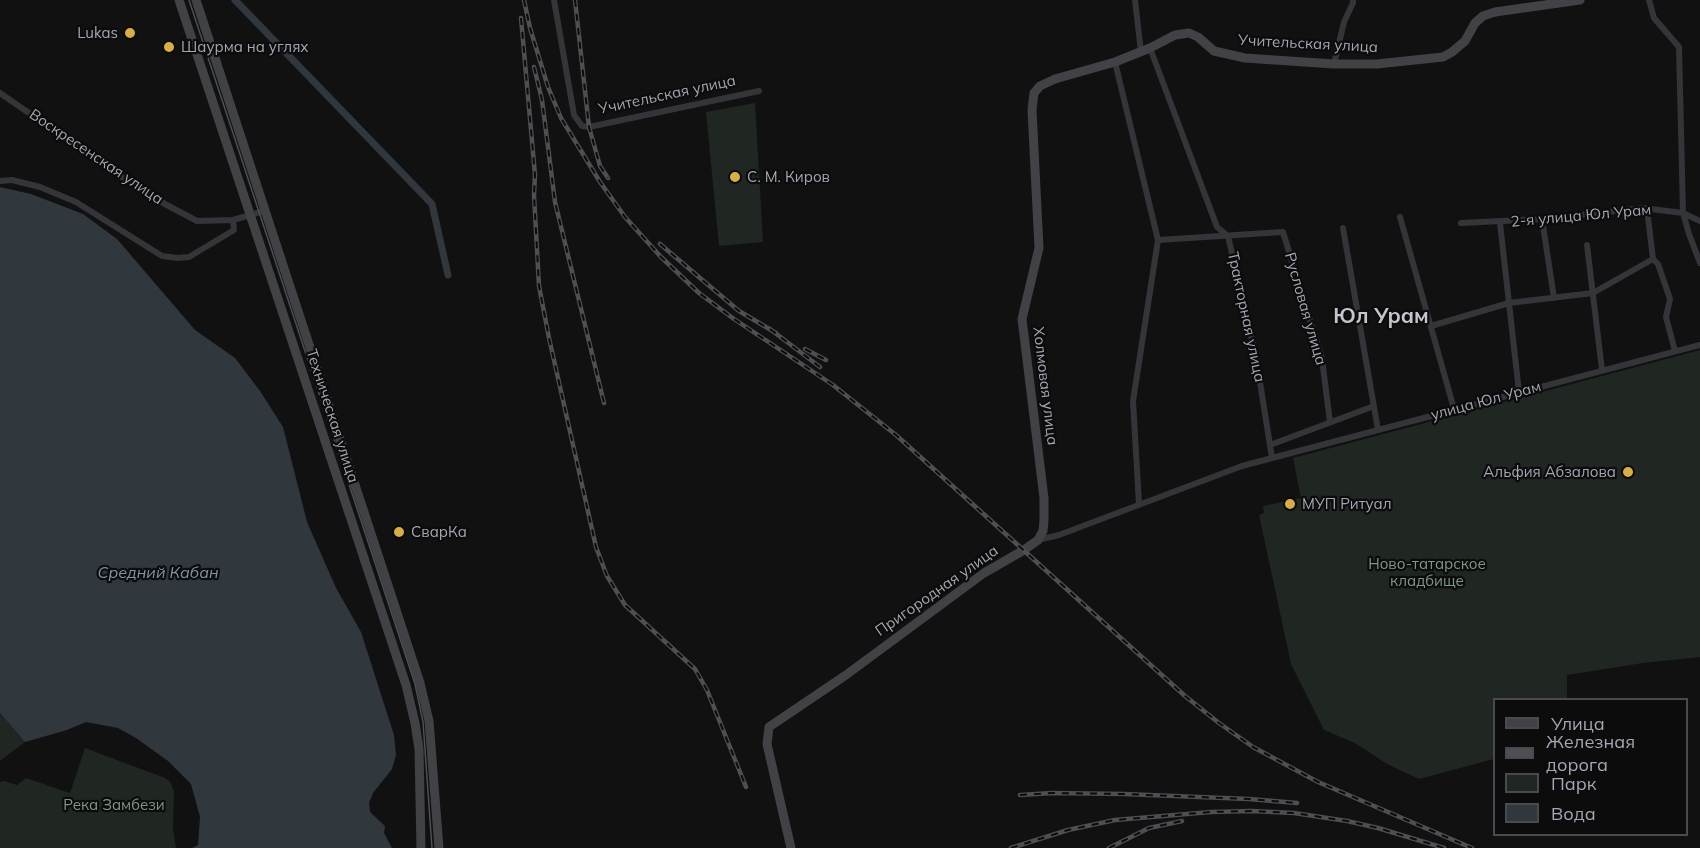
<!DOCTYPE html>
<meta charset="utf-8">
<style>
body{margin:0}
#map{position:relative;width:1700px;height:848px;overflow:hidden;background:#111112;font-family:Mulish,sans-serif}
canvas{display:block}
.legend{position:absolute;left:1493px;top:698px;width:195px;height:138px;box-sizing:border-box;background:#0c0c0d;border:2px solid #494a4f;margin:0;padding:8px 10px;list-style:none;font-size:18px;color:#a4a7b1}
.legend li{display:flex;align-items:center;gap:12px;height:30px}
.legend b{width:30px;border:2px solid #494a4f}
</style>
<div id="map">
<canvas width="1700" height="848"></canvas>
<ul class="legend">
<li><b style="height:8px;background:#414246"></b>Улица</li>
<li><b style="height:8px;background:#4e4f53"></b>Железная дорога</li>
<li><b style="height:16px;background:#202621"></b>Парк</li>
<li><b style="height:16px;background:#30373d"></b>Вода</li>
</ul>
</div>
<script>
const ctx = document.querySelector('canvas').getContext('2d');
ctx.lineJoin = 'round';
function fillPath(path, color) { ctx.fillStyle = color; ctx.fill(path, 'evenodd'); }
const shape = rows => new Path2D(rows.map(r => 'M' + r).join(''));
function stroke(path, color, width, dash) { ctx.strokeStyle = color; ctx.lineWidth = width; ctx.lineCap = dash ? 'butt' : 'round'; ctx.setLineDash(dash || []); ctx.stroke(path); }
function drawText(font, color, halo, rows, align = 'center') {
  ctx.font = font + ' Mulish,sans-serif'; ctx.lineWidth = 4.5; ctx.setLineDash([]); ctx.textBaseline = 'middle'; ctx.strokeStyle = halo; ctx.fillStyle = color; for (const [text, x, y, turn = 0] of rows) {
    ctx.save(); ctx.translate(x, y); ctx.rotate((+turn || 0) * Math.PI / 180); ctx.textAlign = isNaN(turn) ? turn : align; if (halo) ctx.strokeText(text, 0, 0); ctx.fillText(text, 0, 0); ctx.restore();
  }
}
fillPath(shape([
 [755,103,763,242,719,246,706,112],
 [1700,350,1700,657,1643,663,1567,675,1567,699,1494,700,1494,759,1419,779,1387,764,1355,743,1324,730,1291,664,1259,515,1264,513,1263,506,1301,498,1293,458],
 [0,713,25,742,0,761],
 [85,748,165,778,170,782,174,791,173,829,176,848,0,848,0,782,4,781,17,785,26,778,70,793]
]), '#202621');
fillPath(shape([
 [0,187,31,194,83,214,117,239,195,330,235,358,260,391,283,427,307,522,336,588,361,632,394,735,396,755,392,769,373,793,369,803,370,812,385,826,384,833,392,848,192,848,198,845,200,817,191,784,168,761,136,738,118,728,86,722,67,730,25,742,0,713]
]), '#30373d');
stroke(shape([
 [235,0,432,204,448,275]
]), '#30373d', 7);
stroke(shape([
 [554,0,574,115,582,126,589,127,759,91],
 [1135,0,1141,52],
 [1649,0,1654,18,1679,47,1683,213,1689,234,1700,263],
 [1150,48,1217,227,1228,236,1256,357,1272,458],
 [1115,62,1158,240,1133,401,1139,504],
 [1334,64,1344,22,1353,3,1353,0],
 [0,93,148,195,197,221,233,220,264,211],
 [0,181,12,180,40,187,76,202,162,256,178,258,189,257,234,230,233,220],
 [1647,209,1653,259,1658,264,1670,299,1666,317,1675,351],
 [1400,217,1454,409],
 [1542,219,1554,298],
 [1461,223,1542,219,1643,208,1683,213,1700,221],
 [1500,223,1519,392],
 [1343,228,1378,430],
 [1158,240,1283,232,1322,359,1330,422],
 [1587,245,1602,370],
 [1431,326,1509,303,1593,293,1653,259],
 [1270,445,1374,406],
 [1038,540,1059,535,1242,466,1700,345]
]), '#343539', 6);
stroke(shape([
 [179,0,406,685,415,723,419,749,421,848],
 [196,0,420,683,429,721,439,848],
 [791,848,767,744,769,727,846,675,984,573,1024,550,1038,540,1043,531,1044,520,1044,498,1022,319,1039,248,1032,110,1034,93,1040,86,1055,79,1115,62,1150,48,1175,35,1189,33,1198,37,1214,51,1245,58,1334,64,1377,64,1443,57,1452,52,1465,41,1475,23,1483,16,1495,12,1580,0]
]), '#414246', 9);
stroke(shape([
 [189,0,415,684,423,722,432,848]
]), '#4e4f53', 1.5);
const rail = shape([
 [524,0,530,28,548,87,561,118,600,182,625,217,661,257,699,293,734,319,833,385,896,435,1185,696,1219,723,1253,747,1318,782,1472,848],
 [575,0,589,127,600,166,608,178],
 [521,18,535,175,534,195,539,286,549,338,596,547,607,576,625,605,695,669,707,690,746,787],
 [534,67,542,100,555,202,604,403],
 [660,244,739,311,776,333],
 [770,329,820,367],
 [805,349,826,360],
 [1020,795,1052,793,1124,794,1249,799,1297,803],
 [1011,848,1068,830,1115,820,1211,812,1252,811,1294,813,1347,821,1378,828,1444,848],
 [1109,848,1149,828,1182,821]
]);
stroke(rail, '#4e4f53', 4.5);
stroke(rail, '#0c0c0d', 2, [7]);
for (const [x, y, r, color] of [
 [130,33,6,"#daae41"],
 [169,47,6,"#daae41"],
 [735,177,6,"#daae41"],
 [1628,472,6,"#daae41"],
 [1290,504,6,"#daae41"],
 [399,532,6,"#daae41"]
]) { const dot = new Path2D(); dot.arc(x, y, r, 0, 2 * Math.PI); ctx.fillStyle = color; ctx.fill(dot); stroke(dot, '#0c0c0d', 2); }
drawText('15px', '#a4a7b1', '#0c0c0d', [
 ["Lukas",118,33,"right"],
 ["Шаурма на углях",181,47],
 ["С. М. Киров",747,177],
 ["Альфия Абзалова",1616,472,"right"],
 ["МУП Ритуал",1302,504],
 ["СварКа",411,532]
], 'left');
drawText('15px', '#a4a7b1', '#0c0c0d', [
 ["Учительская улица",1308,44,3],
 ["Учительская улица",667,95,-12],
 ["Воскресенская улица",96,157,34],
 ["2-я улица Юл Урам",1581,216,-5],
 ["Русловая улица",1305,309,74],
 ["Тракторная улица",1246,317,78],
 ["Холмовая улица",1045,386,83],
 ["улица Юл Урам",1486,401,-15],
 ["Техническая улица",332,416,72],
 ["Пригородная улица",937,591,-35]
]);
drawText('15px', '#7d9a80', '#0c0c0d', [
 ["Ново-татарское",1427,564],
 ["кладбище",1427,581],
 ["Река Замбези",114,805]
]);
drawText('italic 16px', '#7f93a8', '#0c0c0d', [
 ["Средний Кабан",158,573]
]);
drawText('bold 21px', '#c4c6ce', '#0c0c0d', [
 ["Юл Урам",1381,317]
]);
</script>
